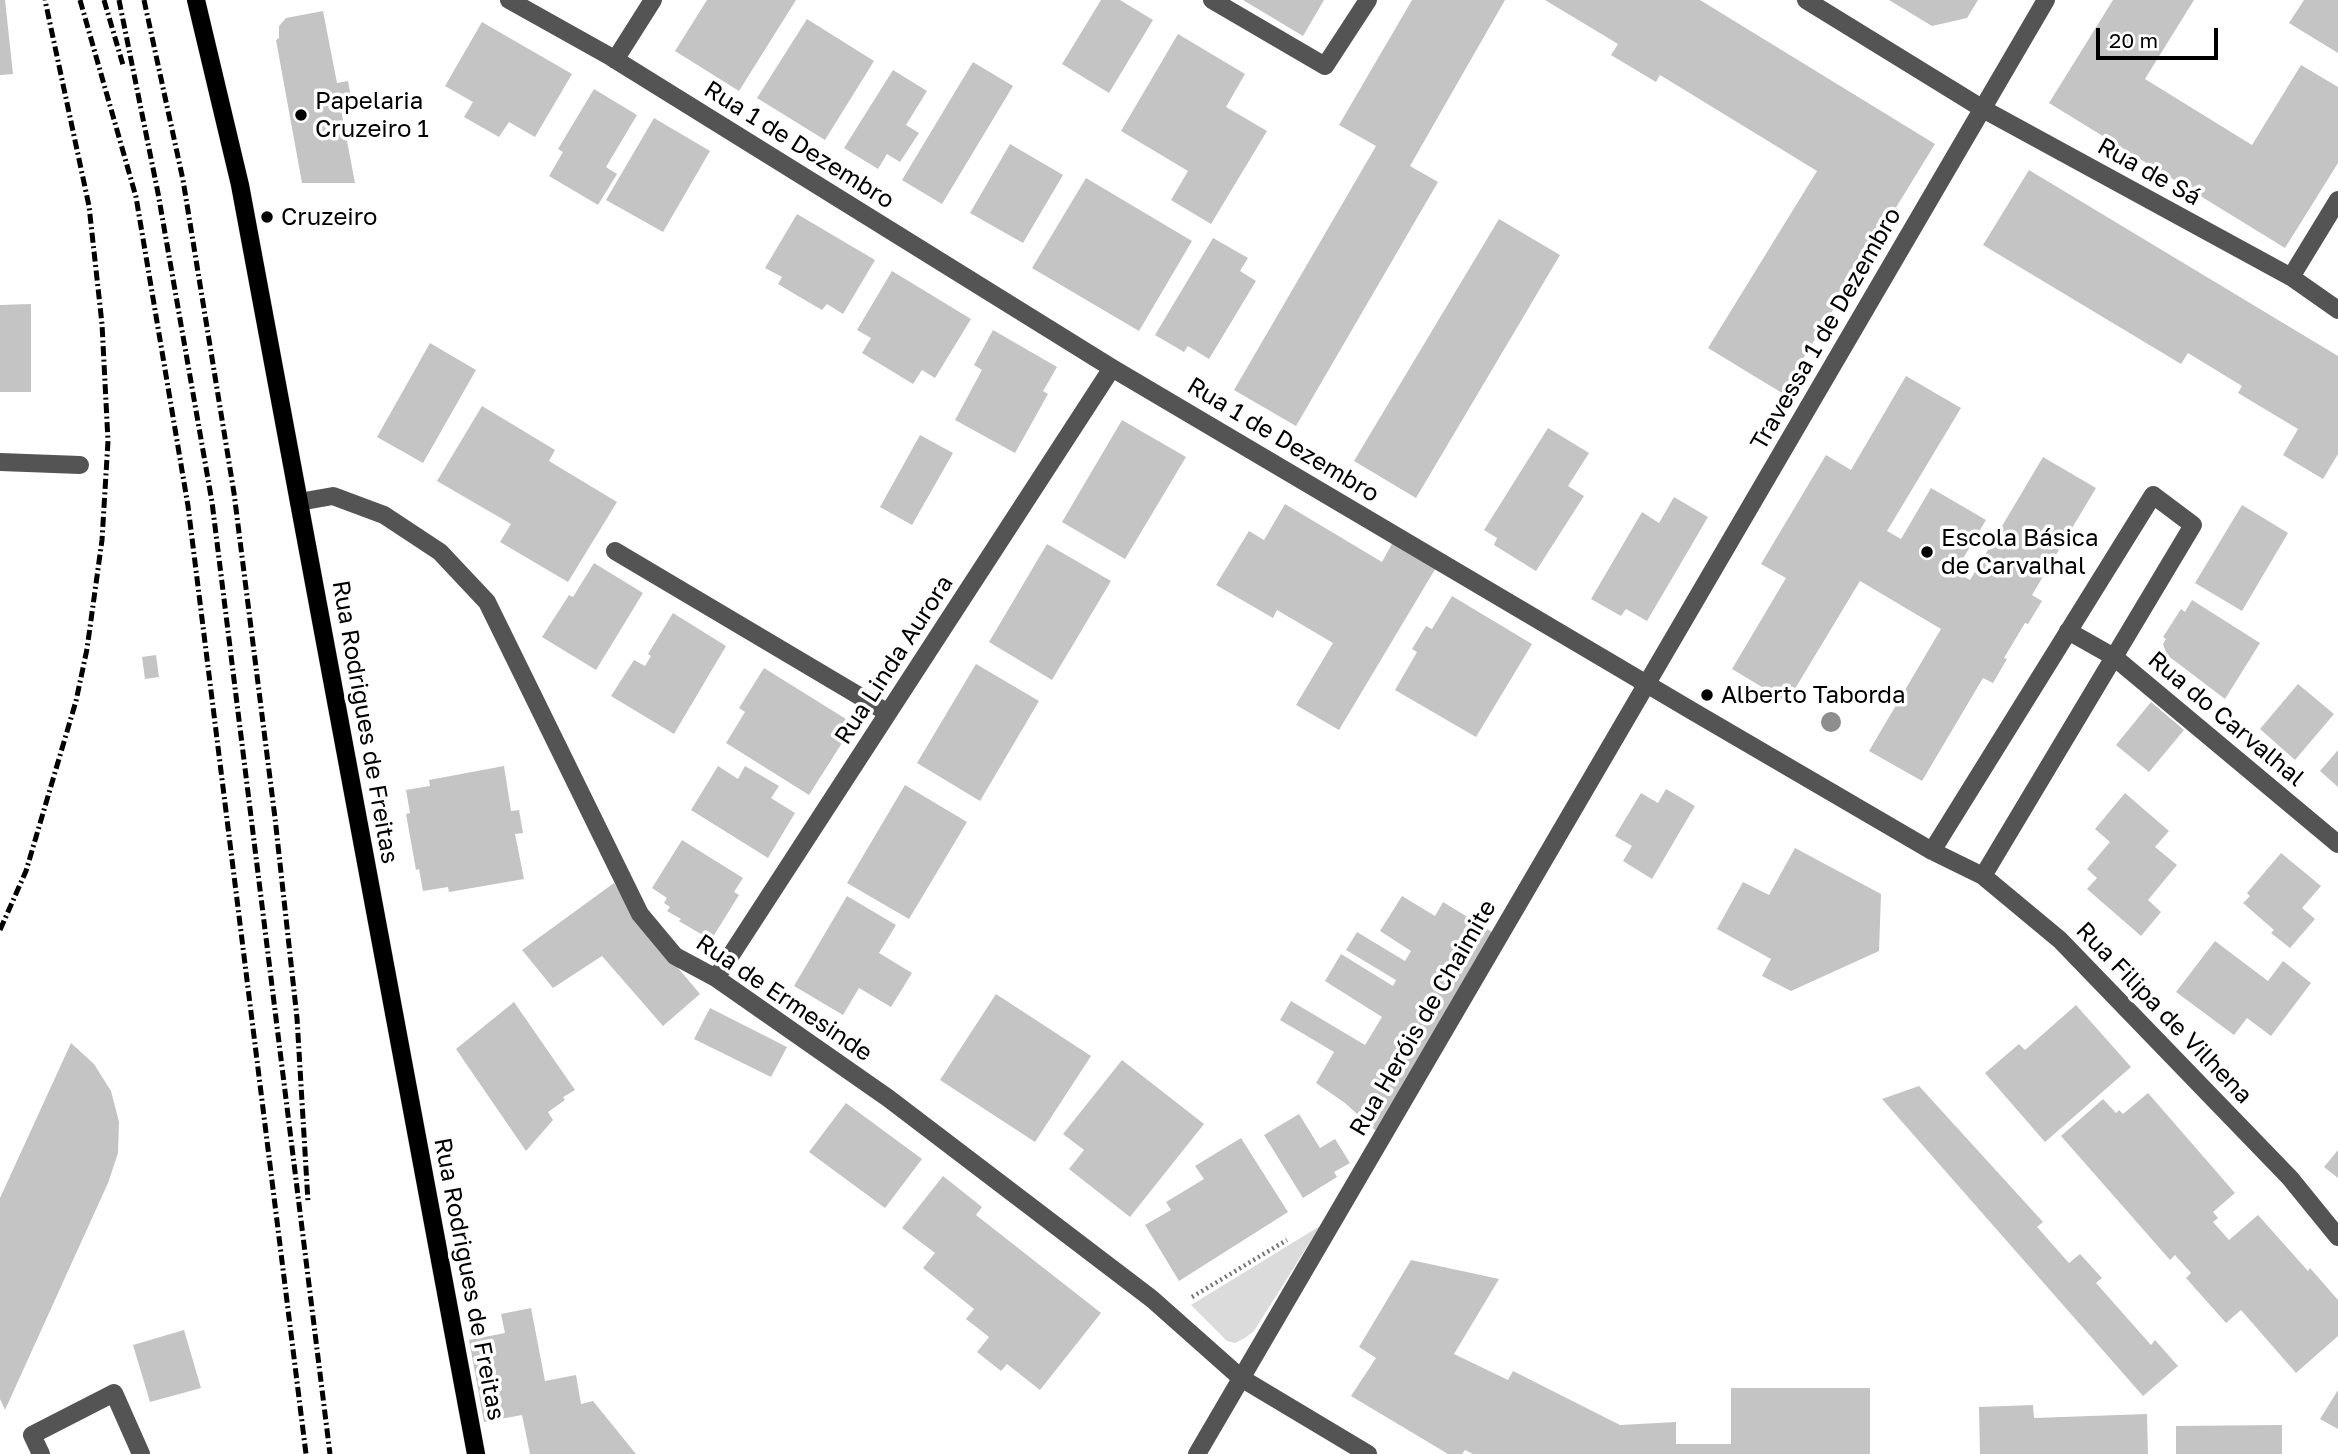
<!DOCTYPE html>
<meta charset="utf-8">
<style>
body{margin:0}
#map{position:relative;width:2338px;height:1454px;overflow:hidden;background:#fff;font-family:"Golos Text",sans-serif}
canvas{display:block}
.scale{position:absolute;left:2096px;top:28px;width:122px;height:32px;box-sizing:border-box;border:4px solid #000;border-top:0;padding-left:9px;font-size:21px;line-height:24px;white-space:nowrap;color:#000;-webkit-text-stroke:5px #fff;paint-order:stroke}
</style>
<div id="map">
<canvas width="2338" height="1454"></canvas>
<div class="scale">20 m</div>
</div>
<script>
const ctx = document.querySelector('canvas').getContext('2d');
ctx.lineJoin = 'round';
function fillPath(path, color) { ctx.fillStyle = color; ctx.fill(path, 'evenodd'); }
const shape = rows => new Path2D(rows.map(r => 'M' + r).join(''));
function stroke(path, color, width, dash) { ctx.strokeStyle = color; ctx.lineWidth = width; ctx.lineCap = dash ? 'butt' : 'round'; ctx.setLineDash(dash || []); ctx.stroke(path); }
function drawText(font, color, halo, rows, align = 'center') {
  ctx.font = font + ' "Golos Text",sans-serif'; ctx.lineWidth = 7; ctx.setLineDash([]); ctx.textBaseline = 'middle'; ctx.strokeStyle = halo; ctx.fillStyle = color; for (const [text, x, y, turn = 0] of rows) {
    ctx.save(); ctx.translate(x, y); ctx.rotate((+turn || 0) * Math.PI / 180); ctx.textAlign = isNaN(turn) ? turn : align; if (halo) ctx.strokeText(text, 0, 0); ctx.fillText(text, 0, 0); ctx.restore();
  }
}
fillPath(shape([
 [1320,1226,1254,1331,1245,1338,1235,1343,1227,1341,1191,1305]
]), '#dbdbdb');
fillPath(shape([
 [0,0,5,0,13,74,0,75],
 [707,0,796,0,739,91,675,51],
 [1101,0,1120,0,1153,20,1109,93,1062,64],
 [1243,0,1324,0,1303,36],
 [1412,0,1505,0,1410,166,1438,182,1296,426,1234,390,1376,146,1339,125],
 [1545,0,1700,0,1935,144,1782,393,1708,348,1817,171,1660,75,1656,82,1611,55,1618,44],
 [1889,0,1978,0,1967,18,1932,26],
 [2113,0,2194,0,2145,79,2252,145,2301,65,2338,87,2338,163,2285,248,2049,103],
 [2304,0,2338,0,2338,53,2289,23],
 [323,11,337,83,348,81,352,102,340,104,355,183,302,183,276,40,279,38,279,26,286,18],
 [807,19,874,61,825,140,757,98],
 [482,22,572,74,535,137,509,122,499,137,464,117,473,102,445,86],
 [1178,34,1245,74,1226,107,1267,131,1211,224,1171,200,1188,171,1121,131],
 [973,62,1013,86,942,204,902,180],
 [893,70,927,91,906,125,919,133,900,162,887,154,878,169,844,148],
 [594,89,637,115,606,167,617,174,598,205,549,176,563,152,558,149],
 [654,118,710,151,663,232,606,200],
 [1010,144,1063,175,1023,243,970,213],
 [2029,170,2338,356,2338,454,2323,479,2283,455,2298,429,2238,393,2242,386,2188,353,2181,364,1983,245],
 [1086,178,1192,241,1139,331,1032,268],
 [797,214,875,260,843,314,827,304,822,310,798,296,778,284,782,277,765,268],
 [1499,219,1560,255,1416,498,1354,461],
 [1213,238,1248,258,1240,271,1256,281,1209,359,1188,346,1184,352,1155,335],
 [892,271,971,319,935,378,922,370,913,384,862,353,871,338,857,330],
 [31,304,31,392,0,392,0,305],
 [993,330,1057,367,1043,391,1048,394,1015,453,955,420,982,370,974,365],
 [430,343,476,370,423,463,377,437],
 [1906,376,1961,408,1887,531,1901,539,1931,488,1986,520,1955,572,1970,580,2043,457,2096,488,2032,595,2042,601,2028,624,2025,623,2004,658,2007,659,1993,683,1983,678,1922,781,1869,751,1941,629,1860,581,1787,702,1732,669,1786,578,1761,564,1826,455,1851,470],
 [482,406,555,450,549,461,617,502,568,582,500,542,511,524,437,481],
 [1122,420,1186,457,1125,559,1062,522],
 [1548,428,1589,453,1568,486,1584,496,1536,571,1494,545,1497,538,1484,530],
 [920,435,953,453,912,525,880,507],
 [1674,497,1708,517,1647,621,1626,609,1621,616,1591,599,1642,512,1659,523],
 [1285,504,1382,562,1394,540,1437,566,1339,730,1296,705,1333,643,1277,610,1273,618,1216,585,1249,531,1264,540],
 [2242,505,2288,533,2242,611,2195,583],
 [1047,544,1111,581,1052,680,989,642],
 [594,563,643,593,596,670,542,637,569,595,573,597],
 [1452,596,1532,644,1476,737,1395,690,1417,652,1412,649,1426,626,1432,629],
 [2192,600,2260,643,2225,699,2167,655,2163,644,2166,639,2163,637,2181,609,2185,612],
 [673,613,726,646,674,734,611,696,634,660,645,666,651,656,648,654],
 [156,655,159,677,145,679,142,657],
 [976,664,1039,701,980,801,917,763],
 [764,668,854,724,809,795,726,743,745,712,739,708],
 [2298,684,2334,714,2295,760,2260,729],
 [2151,702,2184,730,2149,772,2116,745],
 [2338,750,2338,787,2320,771],
 [504,766,511,811,519,810,523,833,515,834,524,879,449,892,448,887,423,891,419,869,416,870,406,814,410,813,406,790,430,786,429,780],
 [718,766,738,779,745,766,779,786,771,798,795,813,768,858,691,810],
 [905,785,967,822,909,919,847,883],
 [1666,789,1695,806,1652,879,1623,861,1632,846,1615,836,1641,793,1658,803],
 [2125,793,2169,831,2155,847,2177,865,2148,900,2161,912,2141,936,2087,889,2097,878,2087,869,2110,842,2095,829],
 [682,840,743,878,734,892,739,895,711,940,679,921,681,919,667,911,670,907,664,903,667,898,652,888],
 [1795,848,1881,894,1879,951,1791,991,1762,976,1771,959,1717,929,1743,882,1769,895],
 [2281,853,2321,886,2302,908,2315,919,2290,948,2271,933,2274,930,2243,903,2250,896,2247,893],
 [614,883,640,923,700,994,663,1026,602,956,553,988,522,950],
 [847,896,896,925,879,953,912,973,891,1007,859,988,843,1015,794,986],
 [1402,896,1435,916,1443,902,1497,935,1377,1132,1345,1103,1316,1083,1334,1052,1280,1020,1291,1001,1365,1045,1382,1017,1325,981,1341,954,1393,986,1396,980,1346,950,1357,932,1405,961,1411,951,1380,931],
 [2215,941,2268,981,2283,961,2311,983,2271,1036,2247,1018,2234,1035,2176,992],
 [996,994,1091,1056,1035,1142,940,1080],
 [514,1002,575,1090,563,1097,565,1100,548,1112,553,1120,526,1151,456,1049],
 [2076,1005,2131,1067,2045,1142,1985,1073,2019,1044,2025,1050],
 [710,1008,787,1047,771,1077,694,1039],
 [71,1043,94,1064,111,1091,119,1122,118,1153,108,1183,5,1410,0,1399,0,1198],
 [1122,1060,1204,1124,1130,1217,1069,1169,1084,1150,1063,1134],
 [1919,1086,2043,1222,2037,1227,2069,1263,2080,1254,2102,1278,2096,1283,2151,1345,2155,1340,2178,1366,2143,1396,1882,1099],
 [2148,1093,2235,1193,2213,1212,2218,1218,2213,1222,2229,1240,2258,1215,2308,1271,2310,1268,2338,1300,2338,1336,2296,1373,2241,1310,2226,1323,2186,1278,2191,1273,2175,1255,2170,1260,2061,1136,2103,1099,2116,1113,2119,1110,2123,1114],
 [846,1103,922,1159,885,1208,809,1152],
 [1299,1114,1320,1148,1335,1139,1350,1163,1334,1172,1337,1177,1303,1198,1264,1135],
 [1241,1138,1288,1212,1179,1281,1145,1225,1171,1210,1166,1202,1204,1179,1195,1166],
 [2338,1150,2338,1178,2324,1167],
 [943,1176,982,1207,976,1215,1101,1313,1040,1390,1007,1364,1001,1371,977,1352,989,1337,966,1319,974,1309,923,1268,935,1253,902,1228],
 [1411,1260,1499,1279,1454,1354,1508,1380,1513,1371,1620,1425,1676,1422,1676,1444,1731,1444,1731,1388,1870,1388,1870,1454,1473,1454,1465,1450,1462,1454,1448,1454,1351,1396,1376,1358,1359,1347],
 [531,1308,545,1381,576,1375,581,1404,593,1401,636,1454,530,1454,522,1415,484,1422,469,1340,505,1333,501,1314],
 [184,1330,201,1388,150,1402,133,1345],
 [2338,1390,2338,1429,2320,1419],
 [2033,1405,2034,1418,2147,1414,2148,1454,1980,1454,1979,1407],
 [2282,1425,2282,1454,2176,1454,2176,1426]
]), '#c4c4c4');
const major = shape([
 [196,0,240,185,476,1454]
]);
stroke(major, '#dbdbdb', 19);
stroke(shape([
 [1192,1297,1287,1240]
]), '#767676', 4.5, [2, 3.5]);
stroke(shape([
 [509,0,611,57,1112,368,1694,712,1932,851,1983,876,2060,940,2290,1178,2338,1237],
 [1212,0,1325,66,1368,0],
 [1806,0,1983,109,2291,277,2338,310],
 [615,60,653,0],
 [2291,277,2338,200],
 [0,462,80,465],
 [299,502,333,496,384,515,440,552,487,602,640,914,675,956,716,978,888,1098,1152,1299,1241,1378,1368,1454],
 [615,551,888,713],
 [2068,631,2114,657,2338,844],
 [1932,851,2153,495,2193,525,1983,876],
 [716,978,1112,368],
 [41,1454,32,1435,114,1393,141,1454],
 [1197,1454,2046,0]
]), '#545454', 18);
stroke(major, '#000', 18);
stroke(shape([
 [80,0,136,197,188,506,306,1454],
 [104,0,123,65],
 [119,0,158,193,212,502,330,1454],
 [144,0,183,180,234,493,275,818,297,1018,308,1202],
 [0,930,26,871,76,701,87,649,102,540,108,441,102,324,89,206,45,0]
]), '#000', 5, [10, 3.5, 2, 3.5]);
ctx.fillStyle = '#8e8e8e';
for (const [x, y] of [
 [1831,722]
]) { ctx.beginPath(); ctx.arc(x, y, 10, 0, 2 * Math.PI); ctx.fill(); }
for (const [x, y, r, color] of [
 [301,115,7,"#000"],
 [267,217,7,"#000"],
 [1927,552,7,"#000"],
 [1707,695,7,"#000"]
]) { const dot = new Path2D(); dot.arc(x, y, r, 0, 2 * Math.PI); ctx.fillStyle = color; ctx.fill(dot); stroke(dot, '#fff', 2.5); }
drawText('24px', '#000', '#fff', [
 ["Papelaria",315,101],
 ["Cruzeiro 1",315,129],
 ["Cruzeiro",281,217],
 ["Escola Básica",1941,538],
 ["de Carvalhal",1941,566],
 ["Alberto Taborda",1721,695]
], 'left');
drawText('24px', '#000', '#fff', [
 ["Rua 1 de Dezembro",799,145,32],
 ["Rua de Sá",2149,172,29],
 ["Travessa 1 de Dezembro",1826,329,-60],
 ["Rua 1 de Dezembro",1283,440,31],
 ["Rua Linda Aurora",894,660,-57],
 ["Rua do Carvalhal",2226,719,40],
 ["Rua Rodrigues de Freitas",365,722,80],
 ["Rua de Ermesinde",784,998,34],
 ["Rua Filipa de Vilhena",2164,1013,46],
 ["Rua Heróis de Chaimite",1423,1018,-60],
 ["Rua Rodrigues de Freitas",469,1279,79]
]);
</script>
